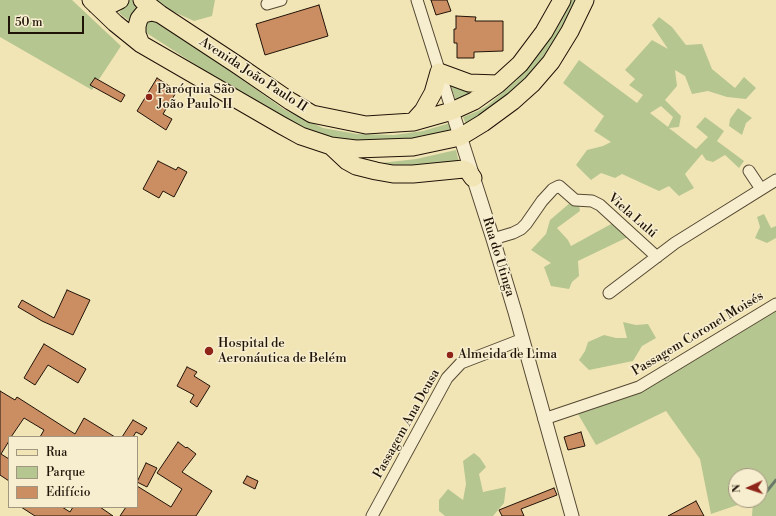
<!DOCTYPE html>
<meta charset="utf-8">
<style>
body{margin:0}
#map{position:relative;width:776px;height:516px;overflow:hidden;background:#f2e5b5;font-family:"Libre Bodoni",serif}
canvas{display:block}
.legend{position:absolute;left:8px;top:436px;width:130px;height:72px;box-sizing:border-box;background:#f7eecf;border:1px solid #a1967f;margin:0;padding:5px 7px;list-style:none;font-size:12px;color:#201308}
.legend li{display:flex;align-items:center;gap:8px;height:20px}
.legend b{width:20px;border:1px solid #a1967f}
.north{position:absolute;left:728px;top:468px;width:40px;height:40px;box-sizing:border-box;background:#f7eecf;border:1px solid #a1967f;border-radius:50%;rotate:267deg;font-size:11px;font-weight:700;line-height:16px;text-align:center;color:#201308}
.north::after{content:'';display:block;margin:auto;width:14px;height:18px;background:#8f2418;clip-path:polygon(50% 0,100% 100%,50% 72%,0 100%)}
.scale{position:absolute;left:8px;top:16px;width:76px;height:18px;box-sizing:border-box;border:2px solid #201308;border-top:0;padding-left:5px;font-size:12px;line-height:14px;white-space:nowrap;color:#201308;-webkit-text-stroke:3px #f7eecf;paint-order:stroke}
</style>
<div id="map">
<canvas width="776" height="516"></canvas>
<ul class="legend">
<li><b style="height:5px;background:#f2e5b5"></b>Rua</li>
<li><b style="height:11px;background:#b6c691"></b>Parque</li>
<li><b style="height:11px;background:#cb8d62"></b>Edifício</li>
</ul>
<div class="north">N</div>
<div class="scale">50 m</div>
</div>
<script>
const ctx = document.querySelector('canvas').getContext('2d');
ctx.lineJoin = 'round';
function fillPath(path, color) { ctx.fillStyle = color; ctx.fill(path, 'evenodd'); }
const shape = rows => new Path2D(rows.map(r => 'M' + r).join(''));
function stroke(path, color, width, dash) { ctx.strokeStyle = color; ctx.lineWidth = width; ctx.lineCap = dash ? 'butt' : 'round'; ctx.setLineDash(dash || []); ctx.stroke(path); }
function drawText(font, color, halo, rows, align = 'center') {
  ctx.font = font + ' "Libre Bodoni",serif'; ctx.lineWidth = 3; ctx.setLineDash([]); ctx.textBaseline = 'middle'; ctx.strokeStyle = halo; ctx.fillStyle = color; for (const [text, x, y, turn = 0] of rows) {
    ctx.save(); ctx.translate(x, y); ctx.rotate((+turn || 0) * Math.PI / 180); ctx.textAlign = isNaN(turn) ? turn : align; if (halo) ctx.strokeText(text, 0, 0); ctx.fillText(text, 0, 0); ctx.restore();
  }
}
fillPath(shape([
 [0,0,72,0,121,46,92,90,0,37],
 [128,0,132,0,143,7,132,23,119,13],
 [157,0,215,0,212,16,194,21,163,7],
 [569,0,580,0,533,78,467,127,463,117,478,111,488,105,517,80,544,46,563,15],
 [659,17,672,27,686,45,702,44,712,69,735,88,744,77,756,88,746,99,727,97,708,91,692,94,685,76,675,70,677,86,665,100,681,116,679,127,669,128,696,149,708,137,696,127,705,117,724,131,717,141,744,161,739,168,725,155,713,162,706,160,702,154,685,174,694,188,679,196,669,186,659,191,622,174,615,178,601,173,591,180,576,165,587,150,603,146,611,142,594,131,604,116,563,83,579,60,637,103,643,95,629,85,635,79,625,70,652,40,668,49,652,25],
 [661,106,673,117,668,127,650,113],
 [155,18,285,110,323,128,357,134,394,135,423,131,450,123,453,136,350,144,289,125,145,32,145,25,149,19],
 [450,84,458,88,468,91,478,89,456,101],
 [738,108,752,118,746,123,742,135,729,126,730,119],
 [456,150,459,162,415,171,381,163,416,159],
 [571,202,579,205,580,211,557,228,568,240,571,246,613,223,628,237,578,261,579,276,572,282,569,289,551,286,544,267,551,263,531,250,546,234,550,220],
 [764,214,771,228,776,226,776,238,767,243,755,238,760,227,757,217],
 [776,308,776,516,752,516,753,500,760,500,760,476,736,476,736,500,752,500,711,514,700,459,666,411,596,445,578,414,643,389],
 [623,322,636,325,648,324,656,338,642,346,633,361,589,370,579,360,585,351,588,342,604,335,616,338,627,338],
 [474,453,480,458,486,467,479,474,483,492,506,487,504,503,493,516,445,516,439,511,439,500,448,489,463,500,466,484,463,461]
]), '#b6c691');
stroke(shape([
 [767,491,776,480]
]), '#6a7a6a', 3);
const building = shape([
 [431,0,447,0,451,11,436,15,431,0],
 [319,5,328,36,265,55,256,24,319,5],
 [456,16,476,17,475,21,503,21,503,51,474,52,474,58,457,58,457,43,454,43,454,29,456,29,456,16],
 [95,78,125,95,121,102,90,85,95,78],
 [157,78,177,91,163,114,172,119,166,130,137,111,157,78],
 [158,161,176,170,178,167,187,172,174,197,163,191,159,198,143,189,158,161],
 [67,290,90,300,73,335,42,321,18,307,22,300,54,318,67,290],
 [44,344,86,369,78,383,48,365,35,385,24,378,44,344],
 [187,367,197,372,194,376,210,386,197,407,190,402,194,395,177,386,187,367],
 [0,391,15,400,17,397,75,434,84,418,115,437,40,437,44,430,24,418,11,437,9,437,9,441,1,454,9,459,9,481,0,475,0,391],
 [133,420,147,428,142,435,136,432,133,437,122,437,133,420],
 [581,432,585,446,568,450,564,437,581,432],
 [178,442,186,448,187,447,196,454,182,472,212,491,196,516,120,516,126,507,137,507,137,486,171,507,182,489,157,473,178,442],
 [146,463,157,468,147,487,137,482,146,463],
 [247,476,258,481,255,489,243,483,247,476],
 [554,488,557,495,521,509,524,516,502,516,499,510,554,488],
 [696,501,704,516,668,516,696,501],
 [21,507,62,507,70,512,73,507,100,507,113,516,35,516,21,507]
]);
fillPath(building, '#cb8d62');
stroke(building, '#201308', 1);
const minor = shape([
 [417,0,452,111],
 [267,4,281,0],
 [749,171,761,189],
 [493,239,513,233,521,229,526,224,542,201,553,189,559,186,575,200,592,201,600,205,657,257],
 [609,293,675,243,776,180],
 [544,419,639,387,776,304],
 [372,516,447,378,461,363,523,339]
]);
const tertiary = shape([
 [452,111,493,239,515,312,572,516]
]);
const primary = shape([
 [91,0,115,23,141,44,281,125,301,136,331,146,356,149,413,147,460,137,483,123,513,101,532,84,551,62,570,31,585,0],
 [142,0,160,14,236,64,290,101,312,114,366,125,413,122,452,111,474,101,498,84,520,64,544,32,562,0],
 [96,5,110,5,120,0],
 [141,44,137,34,137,26,139,19,143,14,152,12,160,14],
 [413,122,423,111,433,93,439,72,469,83,498,84],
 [331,146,347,161,356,166,376,171,393,174,413,174,464,169,468,171,473,178]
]);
stroke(minor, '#544833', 13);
stroke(tertiary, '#544833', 15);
stroke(primary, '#201308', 19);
stroke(minor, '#f7eecf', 11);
stroke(tertiary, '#f7eecf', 13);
stroke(primary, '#f2e5b5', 17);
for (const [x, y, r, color] of [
 [149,97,4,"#8f2418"],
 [209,351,5,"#8f2418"],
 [450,355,4,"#8f2418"]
]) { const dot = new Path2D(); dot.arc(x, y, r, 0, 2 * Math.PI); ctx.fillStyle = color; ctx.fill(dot); stroke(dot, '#f7eecf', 1.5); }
drawText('13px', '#201308', '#f7eecf', [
 ["Avenida João Paulo II",253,75,33],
 ["Viela Lulú",632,216,41],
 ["Rua do Utinga",498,257,73],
 ["Passagem Coronel Moisés",698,334,-31],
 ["Passagem Ana Deusa",407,424,-61]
]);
drawText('13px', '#201308', '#f7eecf', [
 ["Paróquia São",157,90],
 ["João Paulo II",157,105],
 ["Hospital de",218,344],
 ["Aeronáutica de Belém",218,359],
 ["Almeida de Lima",458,355]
], 'left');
</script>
